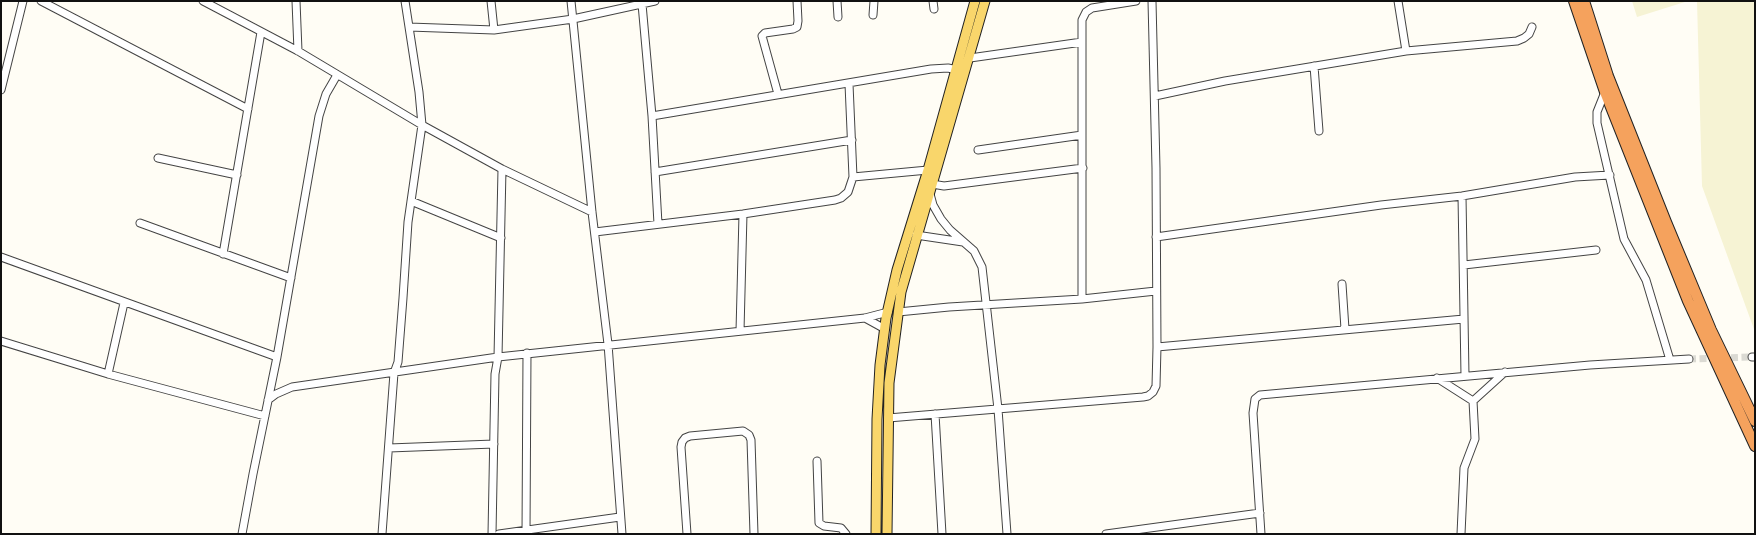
<!DOCTYPE html>
<style>
body{margin:0}
#map{position:relative;width:1756px;height:535px;overflow:hidden;background:#fffdf5;font-family:Literata,serif}
canvas{display:block}
.frame{position:absolute;inset:0;border:2px solid #111;pointer-events:none}
</style>
<div id="map">
<canvas width="1756" height="535"></canvas>
<div class="frame"></div>
</div>
<script>
const ctx = document.querySelector('canvas').getContext('2d');
ctx.lineJoin = 'round';
function fillPath(path, color) { ctx.fillStyle = color; ctx.fill(path, 'evenodd'); }
const shape = rows => new Path2D(rows.map(r => 'M' + r).join(''));
function stroke(path, color, width, dash) { ctx.strokeStyle = color; ctx.lineWidth = width; ctx.lineCap = dash ? 'butt' : 'round'; ctx.setLineDash(dash || []); ctx.stroke(path); }
fillPath(shape([
 [1632,1,1688,1,1637,17],
 [1697,1,1755,1,1755,332,1702,186]
]), '#f6f3d4');
stroke(shape([
 [1689,359,1752,357]
]), '#dbdad3', 7, [7, 3.5]);
const minor = shape([
 [41,1,248,109],
 [203,1,298,51,422,125,502,169,592,212],
 [296,1,298,51],
 [491,1,494,30],
 [571,1,592,212,608,344,622,534],
 [837,1,838,17],
 [933,1,934,9],
 [1398,1,1406,51],
 [642,4,652,116,658,224],
 [873,15,874,1],
 [409,27,494,30,573,19,655,1],
 [970,58,1082,42],
 [1314,66,1319,131],
 [1,90,23,1],
 [1605,92,1597,112,1597,123,1617,209,1624,239,1646,280,1670,360],
 [778,94,762,36,765,33,793,29,797,27,798,21,797,1],
 [1155,96,1225,81,1406,51,1517,41,1524,38,1529,34,1532,27],
 [652,116,931,69,948,68,957,70],
 [978,150,1082,135],
 [158,158,237,175],
 [655,172,852,140],
 [853,177,928,170],
 [932,184,944,186,1083,168],
 [930,194,933,205,941,219,950,230,974,251,982,267,998,409,1007,534],
 [1462,196,1465,376],
 [411,201,501,238],
 [140,223,291,278],
 [595,232,743,214,835,200,841,198,848,192,853,177,849,84],
 [916,235,963,242],
 [1156,237,1381,205,1462,196,1575,177,1610,175],
 [223,254,261,32],
 [1,257,277,357],
 [1464,265,1596,250],
 [1342,284,1345,329],
 [1082,299,1082,20,1086,12,1092,8,1136,1],
 [898,312,949,307,1082,299,1156,291],
 [865,318,885,329],
 [740,331,743,214],
 [1,341,108,374,265,416],
 [1157,347,1464,319],
 [1752,357,1755,357],
 [108,374,124,303],
 [1437,378,1473,401,1475,439,1464,468,1461,534],
 [268,400,276,394,292,387,498,357,865,318,888,312],
 [1473,401,1505,372],
 [935,414,942,534],
 [888,418,1143,397,1148,396,1153,392,1156,386,1157,347,1156,168,1152,1],
 [389,448,494,444],
 [817,461,819,523,824,526,841,528,846,534],
 [242,534,253,474,277,357,319,116,326,94,337,75],
 [382,534,394,373,398,362,403,298,408,222,422,125,419,92,405,1],
 [492,534,495,374,498,357,502,169],
 [499,534,620,517],
 [526,534,527,353],
 [687,534,681,447,682,442,685,438,690,436,743,431,749,435,751,440,754,534],
 [1106,534,1260,513],
 [1261,534,1253,413,1255,399,1260,395,1590,365,1689,359]
]);
const major = shape([
 [876,534,877,419,880,365,886,318,897,270,928,170,975,1],
 [887,534,889,383,901,292,985,1]
]);
const highway = shape([
 [1574,1,1605,92,1688,301,1755,446],
 [1584,1,1608,76,1666,222,1711,330,1755,421]
]);
stroke(minor, '#444', 9);
stroke(major, '#222', 11);
stroke(highway, '#222', 12);
stroke(minor, '#fff', 7);
stroke(major, '#f9d66b', 9);
stroke(highway, '#f5a25d', 10);
</script>
